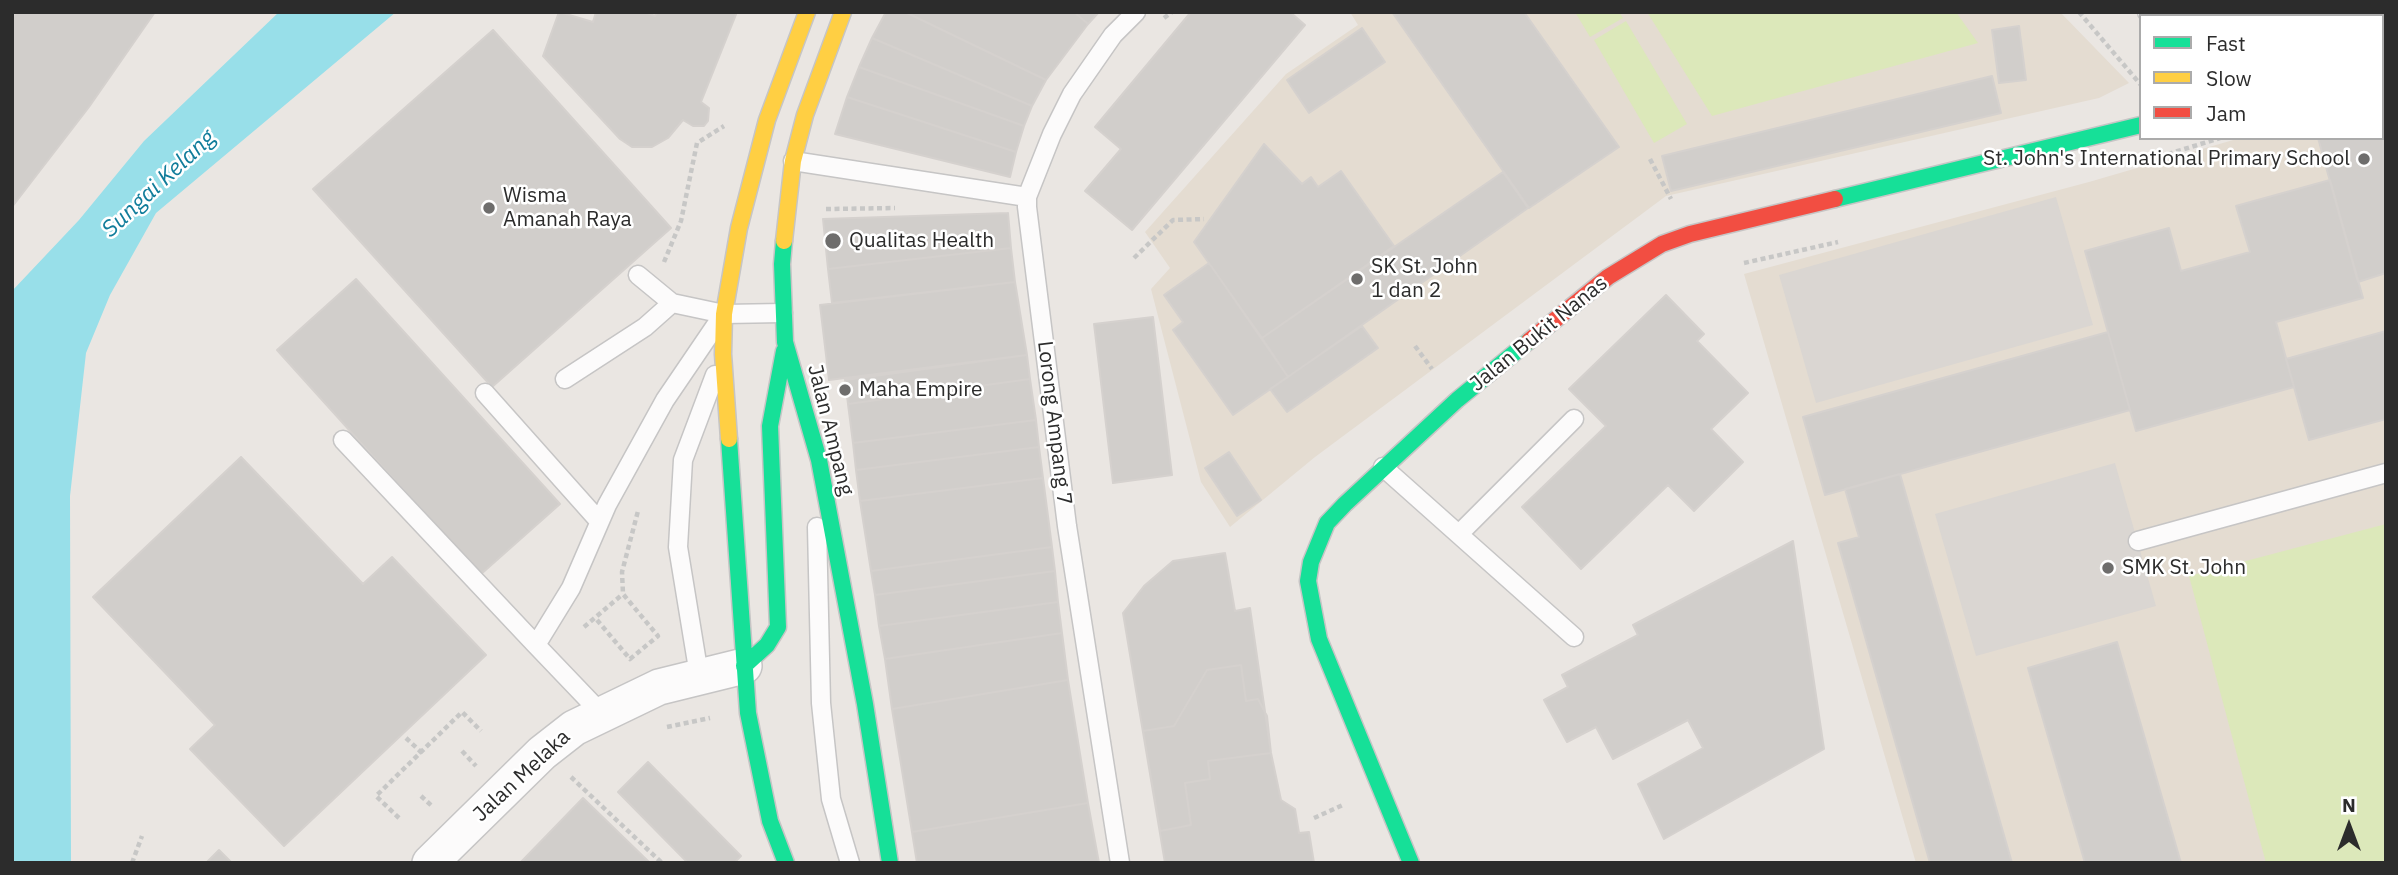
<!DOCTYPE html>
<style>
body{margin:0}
#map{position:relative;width:2398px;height:875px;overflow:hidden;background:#eae6e2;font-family:"IBM Plex Sans",sans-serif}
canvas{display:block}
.frame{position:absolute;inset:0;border:14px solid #2c2c2c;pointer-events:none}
.legend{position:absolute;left:2139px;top:14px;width:245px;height:126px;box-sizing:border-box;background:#fff;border:2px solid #ababab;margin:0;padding:9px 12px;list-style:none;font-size:21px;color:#2c2c2c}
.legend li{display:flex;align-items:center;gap:14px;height:35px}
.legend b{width:35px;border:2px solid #ababab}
.north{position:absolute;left:2314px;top:791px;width:70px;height:70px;-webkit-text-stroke:5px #fff;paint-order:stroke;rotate:0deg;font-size:19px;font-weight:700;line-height:28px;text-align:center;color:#2c2c2c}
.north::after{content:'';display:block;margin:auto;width:24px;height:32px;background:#2c2c2c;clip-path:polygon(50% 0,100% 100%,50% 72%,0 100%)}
</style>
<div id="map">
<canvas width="2398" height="875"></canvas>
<div class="frame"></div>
<ul class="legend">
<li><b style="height:9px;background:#16e098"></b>Fast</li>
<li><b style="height:9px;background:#ffcf43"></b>Slow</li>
<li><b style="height:9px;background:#f24e42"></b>Jam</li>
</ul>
<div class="north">N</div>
</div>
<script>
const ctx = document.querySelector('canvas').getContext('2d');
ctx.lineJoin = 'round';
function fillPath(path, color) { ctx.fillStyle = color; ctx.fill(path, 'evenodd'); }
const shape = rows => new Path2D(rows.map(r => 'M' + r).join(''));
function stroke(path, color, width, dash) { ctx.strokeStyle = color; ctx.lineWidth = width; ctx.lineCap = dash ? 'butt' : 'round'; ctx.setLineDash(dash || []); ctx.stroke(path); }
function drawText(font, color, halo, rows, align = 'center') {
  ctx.font = font + ' "IBM Plex Sans",sans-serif'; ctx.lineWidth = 5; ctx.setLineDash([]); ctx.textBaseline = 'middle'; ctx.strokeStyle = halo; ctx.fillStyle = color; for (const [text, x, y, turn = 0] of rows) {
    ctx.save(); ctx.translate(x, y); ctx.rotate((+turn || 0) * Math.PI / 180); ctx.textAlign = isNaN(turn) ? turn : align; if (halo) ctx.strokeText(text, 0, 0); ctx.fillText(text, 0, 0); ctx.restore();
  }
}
fillPath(shape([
 [1350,12,2060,12,2129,83,2099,98,1666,196,1315,457,1230,527,1201,482,1151,289,1170,268,1145,232,1286,74,1358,25],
 [2386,86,2386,863,1916,863,1744,274,2089,182,2240,138,2382,138,2382,87]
]), '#e4dcd1');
fillPath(shape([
 [1575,12,1619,12,1623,18,1590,37],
 [1647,12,1956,12,1978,43,1712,116],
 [1626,21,1687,124,1654,143,1594,40],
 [2386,524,2386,863,2266,863,2189,576]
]), '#dce8ba');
fillPath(shape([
 [2056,197,2093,325,1816,403,1779,275],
 [2115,463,2156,606,1976,656,1935,514]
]), '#dad6d2');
fillPath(shape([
 [279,12,396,12,156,213,110,295,86,353,70,496,71,863,12,863,12,291,79,220,144,141]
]), '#98dfe9');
const building = shape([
 [17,12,155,12,89,107,12,207,12,19,17,12],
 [559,12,593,22,596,12,645,12,655,16,657,12,737,12,701,102,709,108,708,121,704,126,693,126,683,120,668,138,652,147,632,147,620,139,543,56,559,12],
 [886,12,905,12,1046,80,1032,106,872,38,886,12],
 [905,12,1074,12,1088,24,1046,80,905,12],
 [1074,12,1099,12,1088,24,1074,12],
 [1191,12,1290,12,1305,25,1132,230,1085,191,1121,149,1095,127,1191,12],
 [1392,12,1524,12,1619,147,1529,208,1392,12],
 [2019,26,2026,80,1999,83,1992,30,2019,26],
 [1362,28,1385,62,1309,113,1287,80,1362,28],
 [493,30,671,228,492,387,313,189,493,30],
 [872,38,1032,106,1024,126,859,67,872,38],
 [859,67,1024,126,1016,152,847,97,859,67],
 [1992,76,2001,113,1671,191,1662,156,1992,76],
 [847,97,1016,152,1010,177,835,134,847,97],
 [2382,111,2386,114,2386,273,2358,282,2318,138,2382,138,2382,111],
 [1264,144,1302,184,1311,177,1318,187,1341,171,1394,246,1262,338,1194,242,1264,144],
 [1503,172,1528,208,1288,377,1262,338,1503,172],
 [2330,180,2363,298,2276,322,2294,387,2136,431,2085,251,2169,228,2181,271,2250,252,2236,206,2330,180],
 [1008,213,1011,248,828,269,823,219,1008,213],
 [1011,248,1015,282,832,303,828,269,1011,248],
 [1209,263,1288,377,1233,415,1173,330,1183,322,1164,295,1209,263],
 [356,279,560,504,480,575,277,350,356,279],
 [1015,282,1027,355,829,380,820,305,1015,282],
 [1666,295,1704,334,1697,341,1748,393,1711,429,1743,462,1694,511,1668,485,1581,569,1522,507,1606,426,1569,389,1666,295],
 [1153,317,1172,475,1113,483,1094,324,1153,317],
 [1362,326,1378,348,1287,412,1270,389,1362,326],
 [2386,331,2386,419,2309,440,2286,359,2386,331],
 [2108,332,2130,410,1825,495,1803,417,2108,332],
 [1027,355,1030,379,848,404,845,380,1027,355],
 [1030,379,1036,420,853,443,848,404,1030,379],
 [1036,420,1039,447,856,470,853,443,1036,420],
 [1039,447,1043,478,860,501,856,470,1039,447],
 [1229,452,1261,500,1237,516,1205,468,1229,452],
 [241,457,363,584,392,557,486,655,284,846,190,749,215,725,93,597,241,457],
 [1900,474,2012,863,1930,863,1838,543,1859,537,1845,489,1900,474],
 [1043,478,1052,547,871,571,860,501,1043,478],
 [1793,541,1824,749,1664,839,1638,784,1703,748,1688,720,1613,759,1596,727,1567,742,1544,700,1568,687,1562,675,1638,635,1633,625,1793,541],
 [1052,547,1055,571,875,595,871,571,1052,547],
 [1225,553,1235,611,1250,608,1271,753,1281,800,1295,809,1299,833,1309,832,1314,863,1165,863,1123,613,1144,586,1173,561,1225,553],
 [1055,571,1058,602,879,626,875,595,1055,571],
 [1058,602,1062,633,885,659,879,626,1058,602],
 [1062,633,1068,680,892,709,885,659,1062,633],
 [2117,642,2181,863,2085,863,2028,668,2117,642],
 [1241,665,1246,701,1258,699,1267,716,1271,753,1208,761,1210,779,1185,783,1191,825,1160,831,1143,731,1174,726,1207,670,1241,665],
 [1241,665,1246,701,1258,699,1267,716,1271,753,1208,761,1210,779,1185,783,1191,825,1160,831,1143,731,1174,726,1207,670,1241,665],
 [1068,680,1088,803,912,832,892,709,1068,680],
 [648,762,741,856,734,863,688,863,618,792,648,762],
 [583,798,650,863,520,863,583,798],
 [1088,803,1099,863,917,863,912,832,1088,803],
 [219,850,232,863,206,863,219,850]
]);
fillPath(building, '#d1cecb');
stroke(building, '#d5d1ce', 2);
const lane = shape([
 [2147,12,2152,16],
 [793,161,1027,197],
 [638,275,672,303,724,314,783,313],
 [565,379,645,327,672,303],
 [485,393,599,521],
 [343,440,536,645],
 [1383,467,1574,637],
 [817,527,821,703,831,799,850,863],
 [1459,534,1574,419],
 [2138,541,2386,473],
 [699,675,678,547,683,460,715,375],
 [601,713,536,645,571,588,607,505,665,400,716,325],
 [1120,863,1067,526,1027,207,1027,197,1052,134,1072,94,1113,35,1136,12]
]);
const street = shape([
 [2362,16,2368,12],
 [430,863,542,753,574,728,659,687,744,666]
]);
const fast = shape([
 [1835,199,2141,125],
 [784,241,782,264,785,342,819,460,865,704,890,863],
 [729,439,748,713,770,821,786,863],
 [744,666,767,645,778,627,770,426,784,351],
 [1411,863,1319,639,1308,581,1311,562,1327,523,1345,504,1457,400,1529,341]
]);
const slow = shape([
 [784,241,793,161,805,115,843,12],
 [729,439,723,354,724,314,739,228,767,120,807,12]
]);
const jam = shape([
 [1529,341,1608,277,1662,244,1690,234,1835,199]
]);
stroke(lane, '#c6c5c5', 21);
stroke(street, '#c6c5c5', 38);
stroke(fast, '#c6c5c5', 19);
stroke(slow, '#c6c5c5', 19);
stroke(jam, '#c6c5c5', 19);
stroke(shape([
 [2079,12,2141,85],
 [1164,18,1172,12],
 [2382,66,2386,65],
 [2168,154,2220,138],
 [1650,159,1671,199],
 [826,209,895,208],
 [1134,258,1173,220,1204,219],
 [664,262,681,221,697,143,724,126],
 [1744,263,1838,242],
 [1415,346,1432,369],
 [597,620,630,659,658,636,623,594,622,572,638,511],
 [584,627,623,594],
 [667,727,710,718],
 [406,738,422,753],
 [462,751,476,766],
 [571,777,662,863],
 [421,796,433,807],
 [399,818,376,796,462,712,481,731],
 [1314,818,1345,804],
 [132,863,142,836]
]), '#c7c7c6', 4.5, [5, 3.5]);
stroke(lane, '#fcfbfb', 18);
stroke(street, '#fcfbfb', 35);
stroke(fast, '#16e098', 16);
stroke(slow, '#ffcf43', 16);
stroke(jam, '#f24e42', 16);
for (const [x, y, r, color] of [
 [2364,159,7,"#6e6d6c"],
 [489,208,7,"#6e6d6c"],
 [833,241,9,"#6e6d6c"],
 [1357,279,7,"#6e6d6c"],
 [845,390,7,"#6e6d6c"],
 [2108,568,7,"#6e6d6c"]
]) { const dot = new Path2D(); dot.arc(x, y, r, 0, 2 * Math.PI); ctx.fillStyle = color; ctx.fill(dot); stroke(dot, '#fff', 2.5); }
drawText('21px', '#2c2c2c', '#fff', [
 ["St. John's International Primary School",2350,159,"right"],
 ["Wisma",503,196],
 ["Amanah Raya",503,220],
 ["Qualitas Health",849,241],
 ["SK St. John",1371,267],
 ["1 dan 2",1371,291],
 ["Maha Empire",859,390],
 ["SMK St. John",2122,568]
], 'left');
drawText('21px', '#2c2c2c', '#fff', [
 ["Jalan Bukit Nanas",1539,334,-39],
 ["Lorong Ampang 7",1054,423,83],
 ["Jalan Ampang",830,430,76],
 ["Jalan Melaka",522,776,-43]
]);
drawText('italic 23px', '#117d9b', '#fff', [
 ["Sungai Kelang",159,184,-43]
]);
</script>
